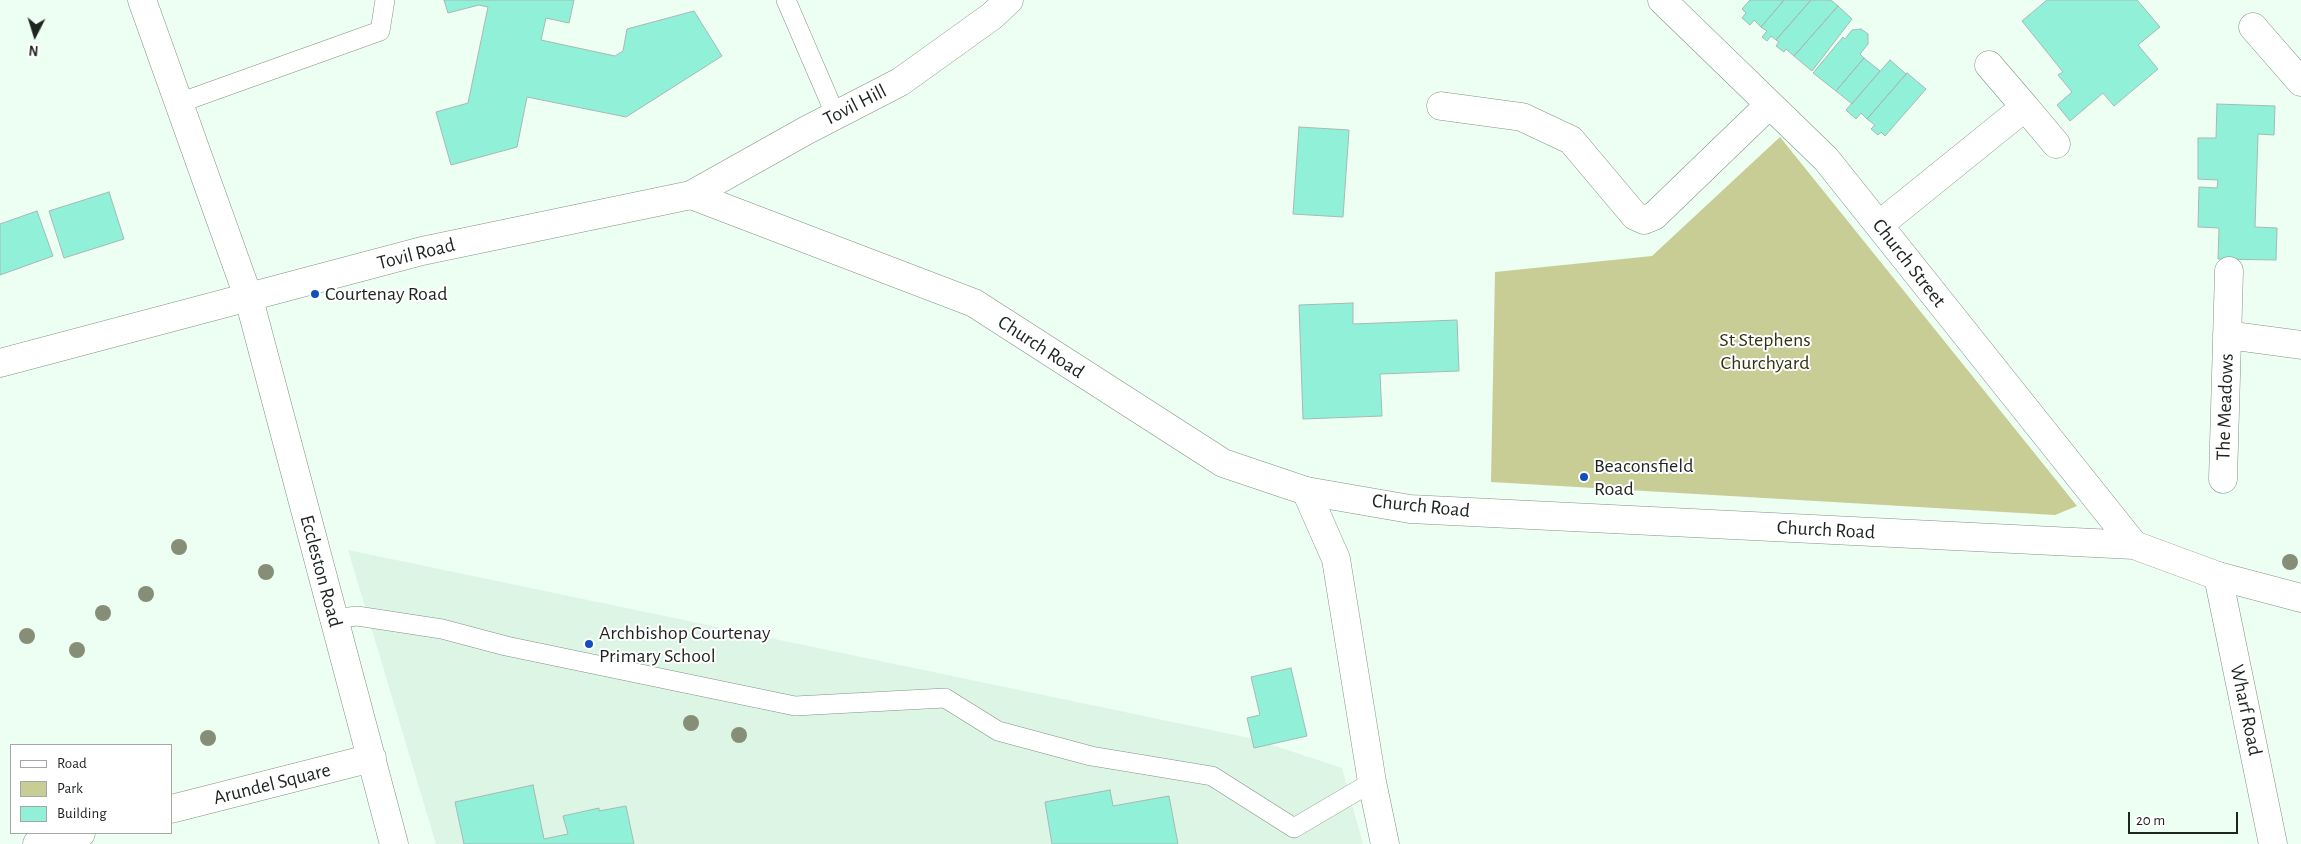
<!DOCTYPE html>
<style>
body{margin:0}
#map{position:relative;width:2301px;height:844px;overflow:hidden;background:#edfef2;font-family:"Alegreya Sans",sans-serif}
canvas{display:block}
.legend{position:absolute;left:10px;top:744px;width:162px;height:90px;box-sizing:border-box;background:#fff;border:1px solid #a5a7a6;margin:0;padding:6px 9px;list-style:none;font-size:15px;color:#1e2420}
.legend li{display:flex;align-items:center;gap:10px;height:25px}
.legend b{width:25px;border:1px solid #a5a7a6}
.north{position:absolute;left:10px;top:10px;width:50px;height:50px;-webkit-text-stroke:4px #fff;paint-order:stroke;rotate:185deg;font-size:14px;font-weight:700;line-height:20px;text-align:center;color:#1e2420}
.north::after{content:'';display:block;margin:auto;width:18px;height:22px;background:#1e2420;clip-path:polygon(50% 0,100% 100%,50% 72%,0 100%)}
.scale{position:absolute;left:2128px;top:812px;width:110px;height:22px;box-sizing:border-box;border:2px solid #1e2420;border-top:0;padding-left:6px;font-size:15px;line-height:18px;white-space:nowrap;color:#1e2420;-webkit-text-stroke:4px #fff;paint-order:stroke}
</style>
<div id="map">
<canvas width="2301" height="844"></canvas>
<ul class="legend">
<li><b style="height:6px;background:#fff"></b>Road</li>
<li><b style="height:14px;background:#c8cd95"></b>Park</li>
<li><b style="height:14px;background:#91f0d8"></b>Building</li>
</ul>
<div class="north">N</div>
<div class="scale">20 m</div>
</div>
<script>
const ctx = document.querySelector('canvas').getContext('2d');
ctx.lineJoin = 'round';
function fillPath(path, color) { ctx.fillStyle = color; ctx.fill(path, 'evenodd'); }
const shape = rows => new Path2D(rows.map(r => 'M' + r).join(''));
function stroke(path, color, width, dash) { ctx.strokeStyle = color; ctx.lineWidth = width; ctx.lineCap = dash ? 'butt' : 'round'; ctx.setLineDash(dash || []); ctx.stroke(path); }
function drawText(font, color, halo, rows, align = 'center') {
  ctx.font = font + ' "Alegreya Sans",sans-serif'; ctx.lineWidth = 4; ctx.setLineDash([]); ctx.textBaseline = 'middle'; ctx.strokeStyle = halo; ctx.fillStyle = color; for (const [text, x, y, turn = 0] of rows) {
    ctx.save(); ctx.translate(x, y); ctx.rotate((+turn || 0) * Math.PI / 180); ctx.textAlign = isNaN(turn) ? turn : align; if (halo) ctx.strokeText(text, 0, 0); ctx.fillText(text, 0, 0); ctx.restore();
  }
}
fillPath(shape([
 [348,550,1254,739,1342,768,1363,844,436,844]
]), '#ddf5e4');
fillPath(shape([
 [1780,137,2077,506,2055,515,1491,482,1495,272,1652,256]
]), '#c8cd95');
const building = shape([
 [444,0,574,0,569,23,546,18,541,40,615,56,623,51,627,29,694,11,722,56,626,117,527,97,517,147,451,165,436,112,468,103,488,7,479,5,448,13,444,0],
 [1750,0,1784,0,1761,27,1754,20,1750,25,1742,18,1746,13,1742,9,1750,0],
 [1784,0,1811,0,1776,40,1771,36,1767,41,1762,37,1767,31,1761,27,1784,0],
 [1811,0,1831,0,1838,6,1794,56,1786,49,1784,52,1776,46,1779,42,1776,40,1811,0],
 [2047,0,2137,0,2160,27,2138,45,2158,69,2114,106,2103,93,2070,121,2057,105,2072,92,2058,75,2063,72,2022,21,2047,0],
 [1838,6,1852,19,1812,71,1794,56,1838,6],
 [1861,29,1868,34,1868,44,1860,54,1864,58,1836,91,1813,73,1843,37,1845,39,1852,30,1861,29],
 [1864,58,1880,71,1852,104,1836,91,1864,58],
 [1890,60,1906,74,1867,119,1861,113,1856,119,1846,110,1890,60],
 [1907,73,1926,89,1885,136,1881,132,1878,135,1871,129,1875,125,1867,119,1907,73],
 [2217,104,2275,106,2274,135,2258,134,2255,227,2277,228,2276,260,2218,259,2219,228,2198,227,2199,187,2217,188,2218,180,2198,179,2198,138,2216,138,2217,104],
 [1299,127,1349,130,1343,217,1293,214,1299,127],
 [109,192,124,239,64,258,49,211,109,192],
 [37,211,53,256,0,275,0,224,37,211],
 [1353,303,1353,324,1457,320,1459,371,1380,374,1382,416,1303,419,1299,305,1353,303],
 [1291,668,1307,736,1254,748,1247,718,1260,715,1251,677,1291,668],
 [533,785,544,839,568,834,563,816,599,808,599,811,626,806,634,844,464,844,455,802,533,785],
 [1110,790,1113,806,1169,796,1178,844,1052,844,1045,802,1110,790]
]);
fillPath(building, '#91f0d8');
stroke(building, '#a6bab4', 1);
const service = shape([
 [786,0,836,116],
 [179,103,380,31,385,0],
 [334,619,357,616,442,629,506,646,795,706,945,698,998,731,1091,756,1212,776,1294,828,1372,782]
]);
const minor = shape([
 [142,0,249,299,394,844],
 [1662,0,1826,159,2134,545],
 [2253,27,2301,82],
 [1441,106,1522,117,1571,140,1635,216,1644,220,1654,216,1769,105],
 [2025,107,2056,144],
 [1879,225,2025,107,1989,65],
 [2227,335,2301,345],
 [2223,479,2229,271],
 [1306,491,1336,559,1372,782,1385,844],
 [2218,576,2273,844],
 [171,809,372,758],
 [37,844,81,833]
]);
const tertiary = shape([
 [691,195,974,303,1223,463,1306,491,1410,509,2134,545,2218,576,2301,598]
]);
const secondary = shape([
 [0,363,422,251,691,195,807,130,900,82,992,16,1009,0]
]);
stroke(service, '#829287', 20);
stroke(minor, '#829287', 29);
stroke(tertiary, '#829287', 29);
stroke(secondary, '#829287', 29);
stroke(service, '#fff', 19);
stroke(minor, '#fff', 28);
stroke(tertiary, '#fff', 28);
stroke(secondary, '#fff', 28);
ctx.fillStyle = '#868e77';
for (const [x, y] of [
 [179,547],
 [2290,562],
 [266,572],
 [146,594],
 [103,613],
 [27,636],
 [77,650],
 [691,723],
 [739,735],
 [208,738]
]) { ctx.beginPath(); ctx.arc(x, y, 8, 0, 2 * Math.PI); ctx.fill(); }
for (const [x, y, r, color] of [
 [315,294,5,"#124fba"],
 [1584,477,5,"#124fba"],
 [589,644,5,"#124fba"]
]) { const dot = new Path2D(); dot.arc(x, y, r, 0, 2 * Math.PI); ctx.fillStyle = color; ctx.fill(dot); stroke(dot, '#fff', 2); }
drawText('20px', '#1e2420', '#fff', [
 ["Tovil Hill",855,105,-27],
 ["Tovil Road",416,254,-14],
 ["Church Street",1909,263,52],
 ["Church Road",1041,347,33],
 ["The Meadows",2225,407,-88],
 ["Church Road",1421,506,6],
 ["Church Road",1826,530,3],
 ["Eccleston Road",321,571,75],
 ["Wharf Road",2246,710,78],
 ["Arundel Square",272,784,-14]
]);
drawText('20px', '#1e2420', '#fff', [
 ["Courtenay Road",325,294],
 ["Beaconsfield",1594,466],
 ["Road",1594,489],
 ["Archbishop Courtenay",599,633],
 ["Primary School",599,656]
], 'left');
drawText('20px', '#313312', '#fff', [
 ["St Stephens",1765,340],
 ["Churchyard",1765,363]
]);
</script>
